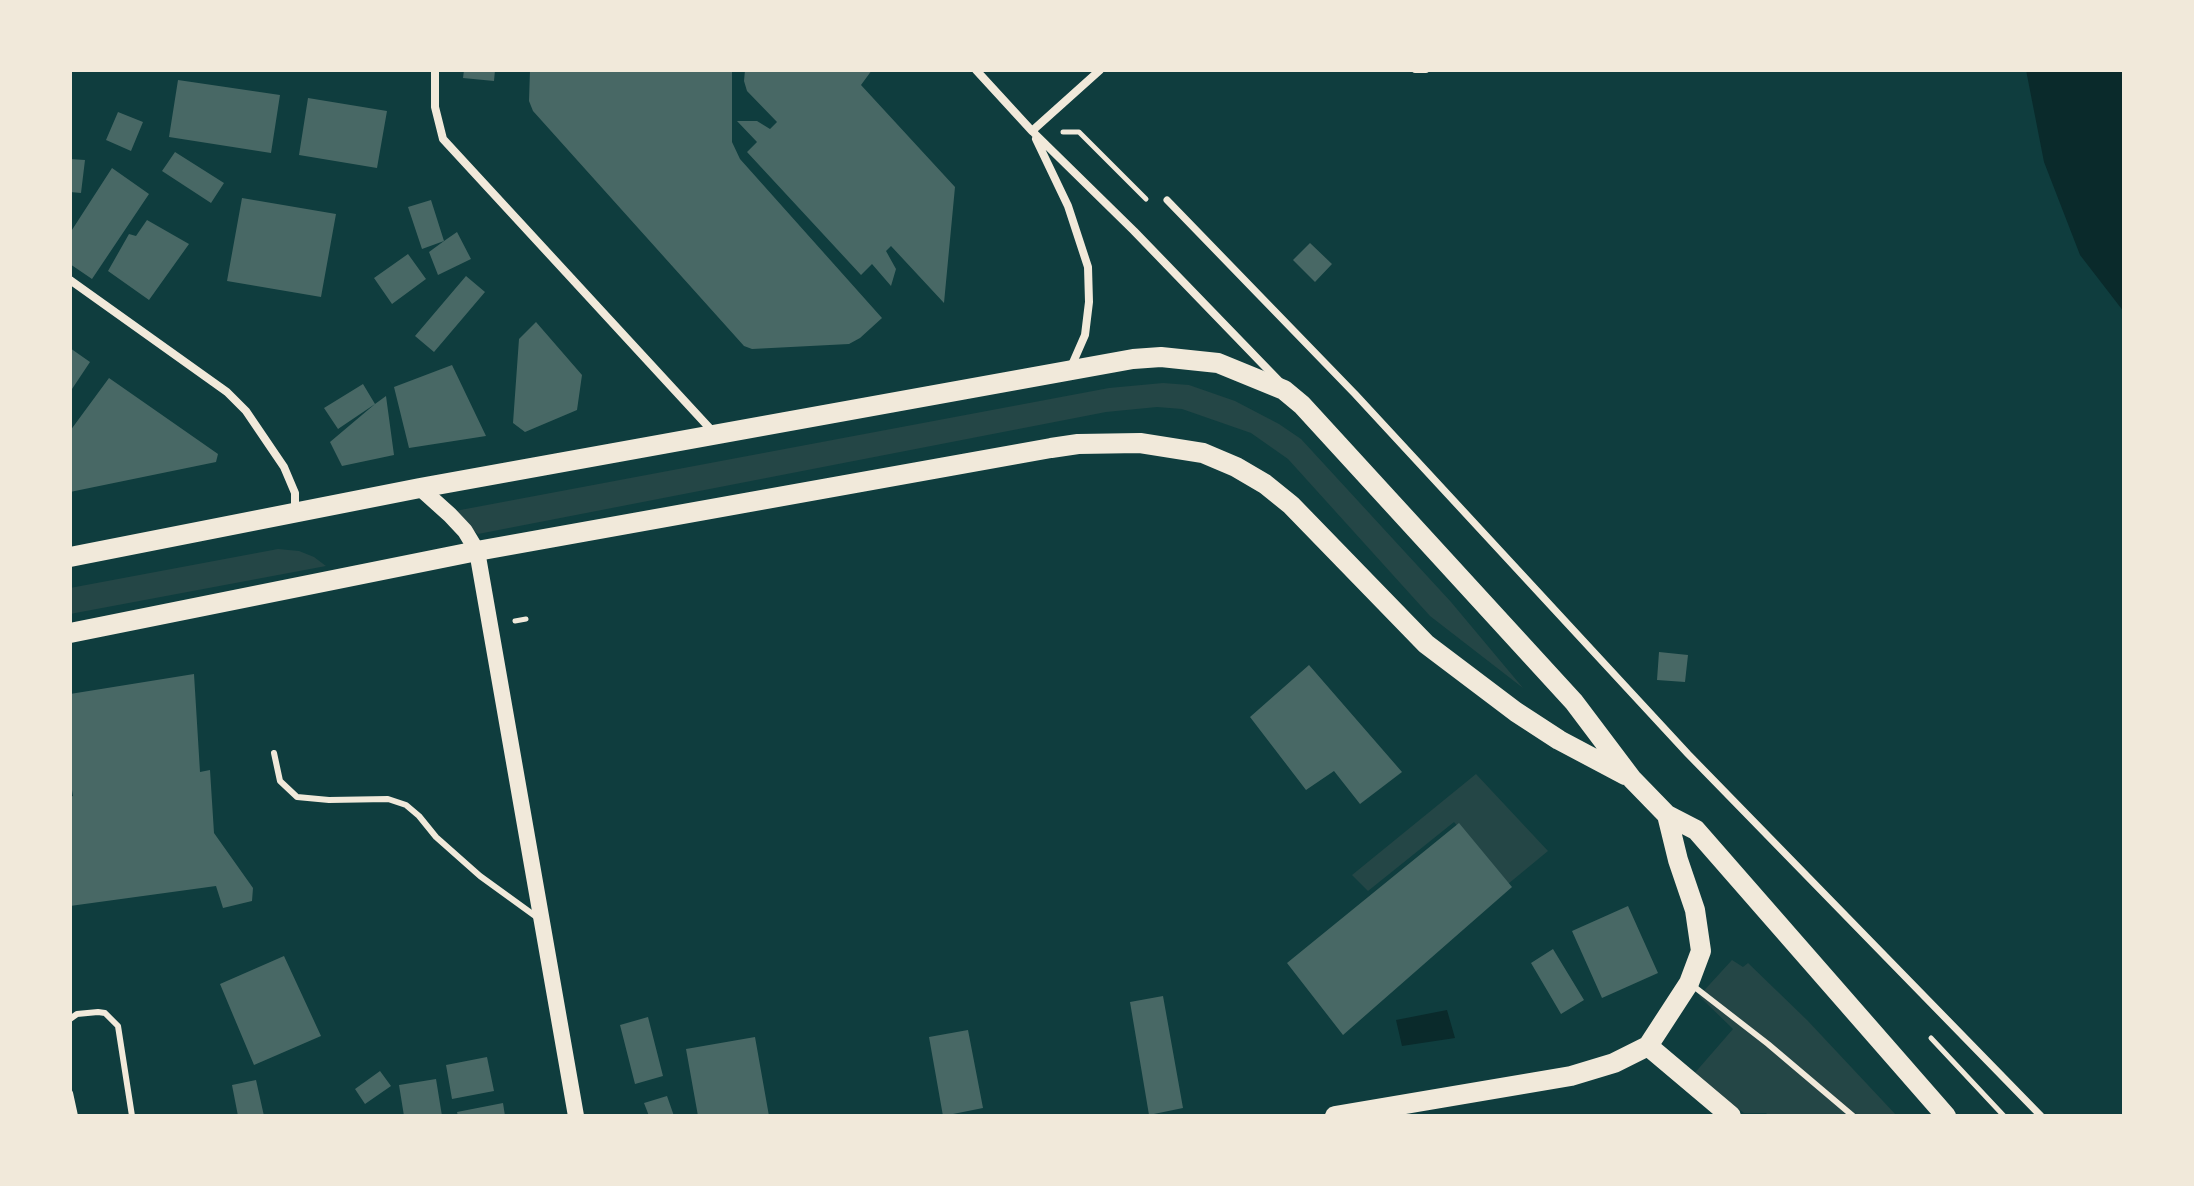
<!DOCTYPE html>
<style>
body{margin:0}
#map{position:relative;width:2194px;height:1186px;overflow:hidden;background:#0f3d3e;font-family:"DM Sans",sans-serif}
canvas{display:block}
.frame{position:absolute;inset:0;border:72px solid #f1e9da;pointer-events:none}
</style>
<div id="map">
<canvas width="2194" height="1186"></canvas>
<div class="frame"></div>
</div>
<script>
const ctx = document.querySelector('canvas').getContext('2d');
ctx.lineJoin = 'round';
function fillPath(path, color) { ctx.fillStyle = color; ctx.fill(path, 'evenodd'); }
const shape = rows => new Path2D(rows.map(r => 'M' + r).join(''));
function stroke(path, color, width, dash) { ctx.strokeStyle = color; ctx.lineWidth = width; ctx.lineCap = dash ? 'butt' : 'round'; ctx.setLineDash(dash || []); ctx.stroke(path); }
fillPath(shape([
 [1163,383,1189,385,1235,401,1279,424,1301,439,1451,602,1523,688,1430,616,1288,459,1251,433,1182,409,1157,407,1106,412,478,534,454,515,455,511,1109,388],
 [278,549,299,551,314,557,326,566,70,614,70,588],
 [1476,774,1548,851,1508,884,1454,822,1368,891,1352,875],
 [1732,960,1743,967,1748,963,1807,1020,1897,1116,1769,1116,1766,1113,1744,1113,1693,1075,1733,1029,1699,996]
]), '#244646');
fillPath(shape([
 [2026,70,2124,70,2124,312,2080,255,2044,162],
 [1447,1010,1455,1038,1402,1046,1396,1020]
]), '#0a2a2b');
fillPath(shape([
 [464,70,495,70,494,81,463,78],
 [530,70,732,70,732,142,740,159,882,318,860,338,849,344,752,349,744,346,533,111,529,101],
 [745,70,872,70,861,85,955,187,944,303,891,246,886,251,896,269,891,286,872,264,861,275,747,152,757,142,737,121,757,121,770,129,777,122,747,91,744,81],
 [178,80,280,95,271,153,169,137],
 [308,98,387,111,377,168,299,155],
 [118,112,143,122,131,151,106,140],
 [175,152,224,183,211,203,162,171],
 [70,159,85,160,81,193,70,192],
 [112,168,149,194,92,279,70,264,70,233],
 [242,198,336,214,321,297,227,281],
 [431,200,444,241,457,232,471,259,438,275,429,252,444,241,422,249,408,207],
 [147,220,189,244,149,300,108,271,129,234,136,236],
 [1310,243,1332,264,1315,282,1293,260],
 [408,254,426,279,392,304,374,278],
 [466,276,485,292,434,352,415,336],
 [536,322,582,375,577,410,525,432,513,423,519,339],
 [70,348,90,362,70,392],
 [452,365,486,436,409,448,394,387],
 [109,378,218,454,216,462,70,492,70,431],
 [363,384,375,404,386,396,394,455,342,466,330,442,375,404,338,429,324,408],
 [1659,652,1688,655,1685,682,1657,680],
 [1309,665,1402,772,1360,804,1334,771,1306,790,1250,717],
 [194,674,200,772,210,770,214,833,253,888,252,901,223,908,216,886,70,906,70,797,73,796,70,778,70,694],
 [1459,823,1512,887,1343,1035,1287,963],
 [1628,906,1658,973,1602,998,1572,931],
 [1553,949,1584,1000,1561,1014,1531,963],
 [284,956,321,1036,254,1065,220,984],
 [1163,996,1183,1108,1149,1115,1130,1002],
 [648,1017,663,1076,635,1084,620,1025],
 [968,1030,983,1108,943,1116,929,1037],
 [755,1037,769,1116,698,1116,686,1049],
 [487,1057,494,1091,452,1099,446,1065],
 [380,1071,391,1086,365,1104,355,1089],
 [436,1079,442,1116,404,1116,399,1085],
 [256,1080,264,1116,238,1116,232,1085],
 [667,1096,674,1116,649,1116,644,1103],
 [503,1103,505,1116,458,1116,457,1112]
]), '#486865');
stroke(shape([
 [1063,132,1079,132,1146,199],
 [515,621,526,619],
 [1931,1038,2004,1116]
]), '#f1e9da', 5);
stroke(shape([
 [1415,70,1426,70],
 [274,753,280,781,297,797,329,800,388,799,406,805,419,816,436,837,480,876,538,918],
 [1692,985,1768,1044,1853,1116],
 [70,1019,77,1014,98,1012,105,1013,118,1026,132,1116],
 [70,1093,75,1116]
]), '#f1e9da', 6);
stroke(shape([
 [1167,200,1355,394,1688,754,2041,1116]
]), '#f1e9da', 7);
stroke(shape([
 [435,70,435,107,443,139,715,434],
 [976,70,1032,131,1134,231,1280,382],
 [1032,131,1100,70],
 [1036,139,1068,206,1088,267,1089,302,1085,335,1071,367],
 [70,280,227,392,246,411,284,467,295,493,295,513]
]), '#f1e9da', 8);
stroke(shape([
 [420,488,450,515,465,531,477,551,576,1116]
]), '#f1e9da', 16);
stroke(shape([
 [70,557,420,488,1133,359,1161,357,1218,363,1284,390,1302,405,1574,702,1632,779,1667,815,1696,830,1946,1116],
 [70,633,477,551,1051,448,1078,444,1140,443,1203,453,1236,467,1265,484,1291,505,1426,644,1516,712,1559,740,1625,775],
 [1648,1046,1731,1116],
 [1335,1116,1571,1076,1614,1063,1648,1046,1689,983,1701,951,1695,910,1678,860,1667,815]
]), '#f1e9da', 20);
</script>
